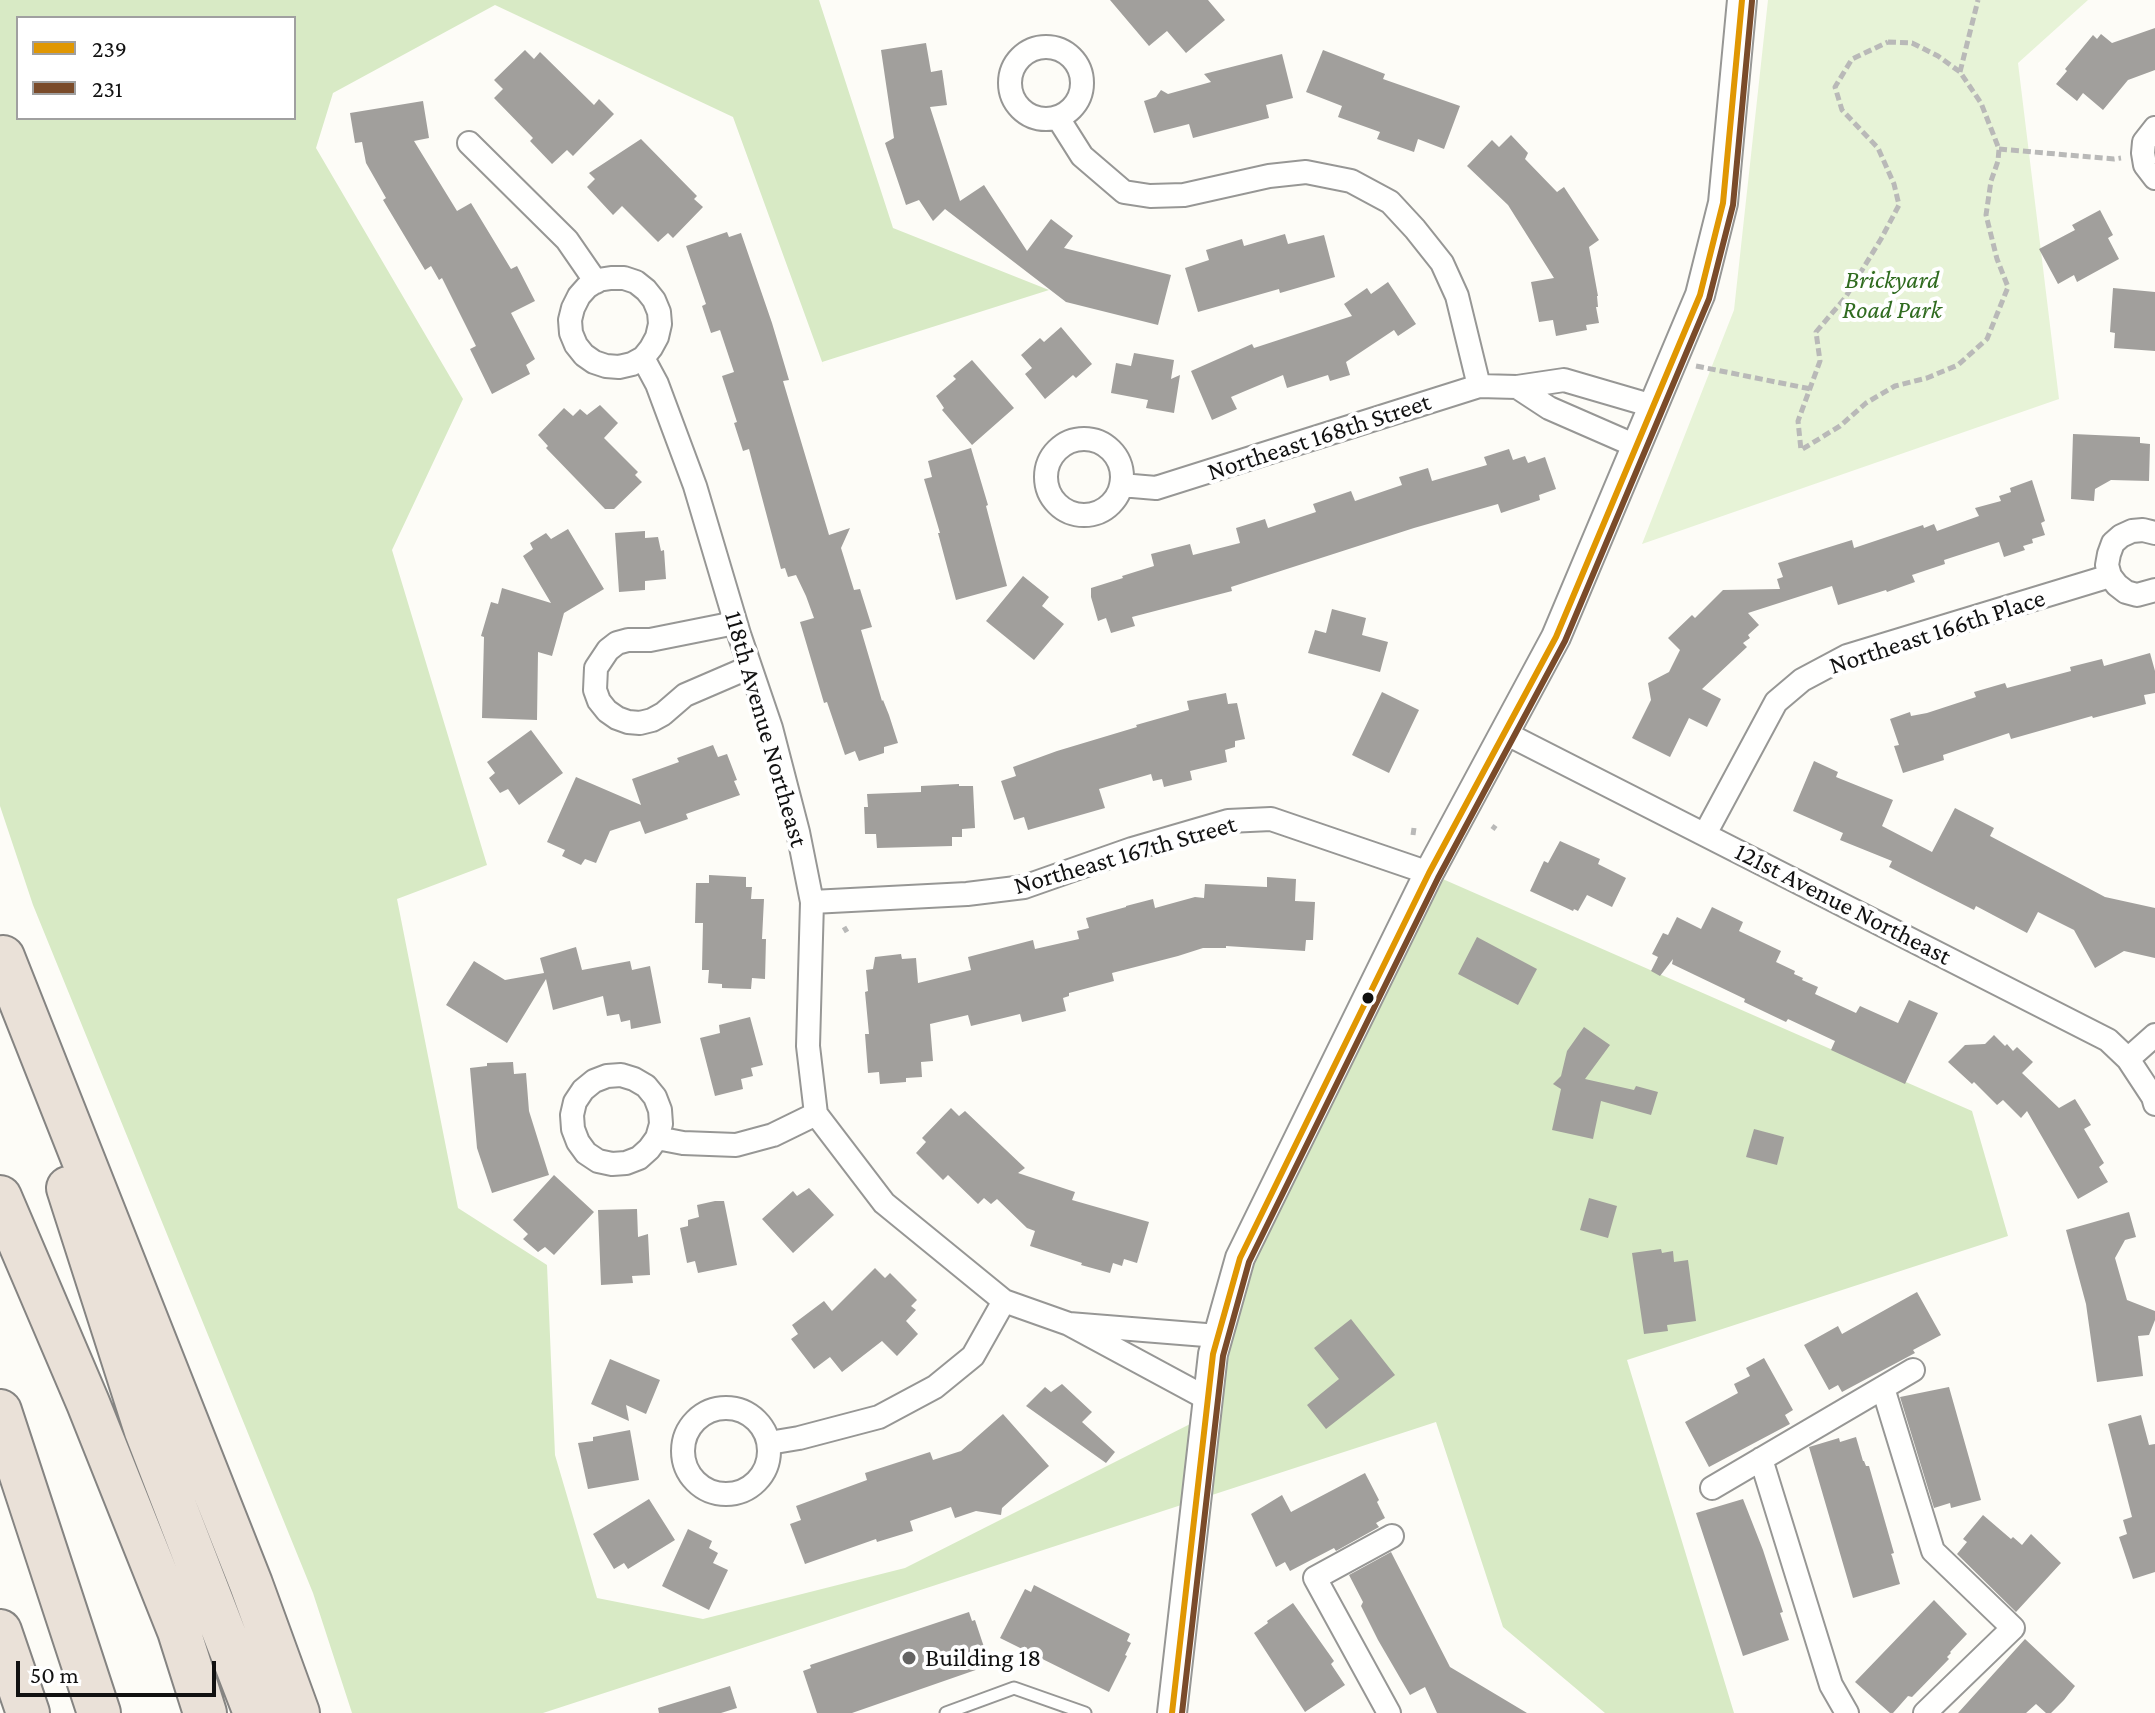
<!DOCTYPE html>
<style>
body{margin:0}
#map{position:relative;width:2155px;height:1713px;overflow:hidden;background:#fdfcf7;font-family:"Crimson Pro",serif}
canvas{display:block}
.legend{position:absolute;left:16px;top:16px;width:280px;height:104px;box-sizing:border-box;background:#fff;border:2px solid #a0a0a0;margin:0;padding:10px 14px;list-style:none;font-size:24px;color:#111}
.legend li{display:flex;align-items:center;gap:16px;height:40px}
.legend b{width:40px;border:2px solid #a0a0a0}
.scale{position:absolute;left:16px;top:1661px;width:200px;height:36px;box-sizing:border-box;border:4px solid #111;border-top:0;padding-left:10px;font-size:24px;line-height:28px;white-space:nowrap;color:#111;-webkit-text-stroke:6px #fff;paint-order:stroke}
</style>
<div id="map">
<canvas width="2155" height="1713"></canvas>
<ul class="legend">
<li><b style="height:10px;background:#e09702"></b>239</li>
<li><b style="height:10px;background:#7a4b2a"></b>231</li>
</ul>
<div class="scale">50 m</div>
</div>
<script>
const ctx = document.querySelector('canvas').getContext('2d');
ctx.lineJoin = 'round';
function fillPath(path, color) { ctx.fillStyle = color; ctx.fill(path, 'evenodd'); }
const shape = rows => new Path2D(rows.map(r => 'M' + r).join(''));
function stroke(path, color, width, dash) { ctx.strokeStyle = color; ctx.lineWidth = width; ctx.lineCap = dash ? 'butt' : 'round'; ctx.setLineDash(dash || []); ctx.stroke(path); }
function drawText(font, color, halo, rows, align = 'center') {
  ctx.font = font + ' "Crimson Pro",serif'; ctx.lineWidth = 8; ctx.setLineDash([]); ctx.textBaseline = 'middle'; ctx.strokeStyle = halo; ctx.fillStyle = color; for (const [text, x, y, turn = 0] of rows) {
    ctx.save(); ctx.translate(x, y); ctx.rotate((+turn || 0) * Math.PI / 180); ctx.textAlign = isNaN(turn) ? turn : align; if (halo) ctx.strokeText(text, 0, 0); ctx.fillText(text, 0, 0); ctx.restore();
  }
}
fillPath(shape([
 [1768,0,2088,0,2018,63,2059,399,1642,544,1734,310]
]), '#e7f3d7');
fillPath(shape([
 [0,0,819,0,893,228,1049,290,822,362,825,370,733,117,495,5,333,93,316,148,463,399,392,550,487,865,397,899,458,1208,547,1265,555,1455,597,1598,703,1619,905,1568,1206,1416,1239,1257,1429,873,1972,1111,2008,1236,1627,1360,1734,1713,1605,1713,1503,1627,1436,1422,543,1713,352,1713,313,1593,33,905,0,806],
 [18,18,294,18,294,118,18,118]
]), '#d8eac5');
fillPath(shape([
 [1110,0,1208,0,1225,20,1186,53,1167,31,1149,46],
 [2155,28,2155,70,2128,80,2103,110,2083,93,2077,101,2056,84,2067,71,2065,69,2093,35,2097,39,2101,34,2112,43],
 [926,43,931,72,942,70,947,105,930,107,960,201,984,185,1027,251,1051,219,1073,236,1064,248,1171,275,1158,325,1066,302,945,209,933,221,919,200,906,205,885,143,894,138,881,50],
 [525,50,534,59,540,52,594,105,599,99,614,114,573,156,567,150,552,164,530,141,533,138,494,98,503,89,494,80],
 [1323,50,1385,74,1383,79,1460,106,1444,149,1418,139,1414,152,1377,139,1380,132,1338,117,1342,106,1306,92],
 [1282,54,1293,98,1266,105,1269,118,1193,138,1189,124,1154,133,1144,101,1156,97,1161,90,1168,94,1211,82,1204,74],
 [423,101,429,138,414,141,457,211,471,203,511,269,517,266,535,301,511,313,535,359,526,365,530,374,492,394,470,349,476,346,442,278,439,280,431,266,425,270,383,200,386,198,366,163,362,142,355,143,350,113],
 [1511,135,1528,153,1525,159,1557,192,1564,187,1599,240,1589,247,1598,296,1597,296,1598,307,1596,307,1599,323,1586,325,1587,330,1556,336,1553,320,1539,322,1531,282,1554,278,1508,205,1467,166,1492,140,1499,147],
 [641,139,697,196,694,199,703,207,673,238,668,233,658,242,622,206,613,215,587,187,595,179,589,173],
 [2100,210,2113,235,2108,238,2119,259,2077,282,2074,275,2058,284,2039,249,2075,230,2072,225],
 [727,232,729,237,741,233,772,323,789,380,783,381,829,535,850,528,841,548,854,590,860,589,872,627,861,630,882,701,883,700,889,715,898,743,884,747,884,753,859,761,855,751,845,755,827,702,824,703,800,622,814,618,806,596,796,575,788,577,785,568,781,569,749,449,743,451,734,423,737,422,722,376,734,372,720,330,711,333,702,306,706,304,686,246],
 [1285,234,1288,244,1324,235,1335,277,1280,293,1279,289,1198,312,1185,268,1209,260,1206,250,1242,239,1244,246],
 [1388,282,1416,324,1398,336,1394,330,1346,362,1350,375,1330,381,1328,375,1287,388,1283,375,1231,397,1237,409,1212,420,1191,371,1252,344,1254,348,1352,316,1344,304,1367,288,1371,294],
 [2113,288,2155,292,2155,351,2114,348,2115,333,2110,332],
 [1061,327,1092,364,1076,378,1073,375,1045,399,1025,374,1032,368,1021,355,1040,338,1044,342],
 [1134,353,1174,360,1171,379,1180,375,1174,413,1146,408,1148,400,1111,393,1116,363,1131,366],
 [972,360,1014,408,972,445,942,410,944,408,936,396,956,379,953,376],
 [600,405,618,423,604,438,638,472,635,475,642,482,614,509,605,509,546,448,548,446,538,435,564,408,573,416,580,409,587,415],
 [2073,434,2140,437,2140,443,2150,444,2149,481,2111,480,2095,489,2094,501,2071,499],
 [971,448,988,505,986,506,1007,586,956,600,938,533,940,533,924,479,932,477,928,461],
 [1509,449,1513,460,1525,456,1528,463,1545,457,1556,489,1539,495,1540,500,1501,513,1498,504,1414,528,1231,587,1232,591,1132,617,1135,626,1111,633,1106,618,1098,621,1091,597,1091,588,1123,578,1122,576,1154,566,1151,554,1190,544,1193,555,1240,543,1236,528,1265,519,1268,528,1316,512,1313,504,1351,491,1355,501,1402,485,1399,477,1428,468,1432,481,1487,465,1484,457],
 [2032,480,2045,521,2041,523,2045,535,2032,539,2033,543,2023,546,2025,550,2004,557,1999,542,1944,560,1945,564,1912,575,1915,582,1887,592,1886,590,1838,605,1832,586,1748,613,1759,625,1748,635,1750,638,1743,643,1747,647,1702,689,1721,699,1707,727,1689,718,1670,757,1632,738,1651,700,1648,683,1669,672,1680,650,1668,638,1692,615,1695,618,1723,590,1780,589,1777,579,1783,577,1778,563,1852,540,1854,548,1923,525,1924,528,1934,524,1937,531,1979,516,1975,508,2001,501,1999,496,2011,492,2010,488],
 [568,529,604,589,564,613,552,656,538,652,537,720,482,718,484,637,481,636,491,602,498,604,502,588,551,603,523,556,533,549,530,543,546,533,551,539],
 [645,531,645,538,658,537,661,551,664,550,666,579,645,581,645,590,619,592,615,533],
 [1023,576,1049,597,1042,606,1064,624,1034,660,986,621],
 [1332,609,1366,618,1362,635,1388,642,1380,672,1308,653,1315,630,1326,633],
 [2150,653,2155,671,2155,693,2144,695,2146,704,2093,718,2092,716,2011,739,2009,733,1943,755,1944,760,1903,773,1894,746,1899,745,1890,719,1910,712,1911,716,1927,713,1976,697,1974,692,2005,683,2007,688,2071,671,2070,667,2102,659,2104,666],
 [1382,692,1419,710,1389,773,1352,755],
 [1226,693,1228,704,1237,703,1245,739,1235,741,1235,747,1225,750,1227,762,1190,771,1192,780,1164,787,1162,779,1153,781,1151,774,1099,789,1105,808,1028,830,1024,817,1014,820,1001,781,1016,776,1013,767,1057,751,1137,727,1136,725,1189,710,1187,701],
 [531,730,563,773,519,805,508,789,500,793,489,778,495,773,487,762],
 [713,745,718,757,727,754,737,780,734,781,740,795,686,814,688,819,645,834,640,821,610,831,596,863,585,859,581,865,562,856,565,850,547,842,576,777,641,805,632,779,679,762,677,758],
 [1814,761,1838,772,1836,777,1893,800,1882,826,1932,852,1955,808,1994,828,1990,836,2105,897,2155,908,2155,958,2124,951,2095,968,2074,930,2038,912,2027,933,1976,906,1974,910,1889,867,1892,861,1840,840,1843,833,1793,811],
 [959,784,959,786,973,786,975,828,962,829,962,837,952,837,952,846,877,848,876,834,865,834,864,807,868,807,867,794,921,792,921,786],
 [1560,841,1600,859,1598,864,1626,878,1612,907,1587,895,1578,911,1574,909,1573,911,1530,891,1544,861,1548,863],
 [709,875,746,877,746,887,752,887,751,899,764,899,762,939,766,939,765,979,752,978,751,989,722,988,722,984,708,983,709,970,702,970,703,923,695,923,696,883,709,883],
 [1267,877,1296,879,1295,901,1315,902,1313,940,1306,940,1305,951,1226,946,1226,948,1203,948,1178,956,1112,973,1114,981,1069,993,1069,996,1063,998,1066,1011,1022,1022,1020,1014,971,1026,968,1015,930,1024,933,1061,921,1062,922,1077,906,1078,906,1082,880,1084,879,1072,868,1073,865,1034,869,1034,865,992,868,991,866,970,873,969,875,957,901,954,902,959,916,958,918,983,971,970,968,957,1033,940,1035,949,1079,939,1077,931,1089,928,1086,918,1126,907,1126,906,1153,899,1155,908,1195,897,1204,898,1205,884,1267,887],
 [1712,907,1743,922,1739,931,1781,951,1776,962,1795,971,1794,974,1803,978,1802,980,1818,987,1815,994,1856,1013,1860,1006,1898,1023,1909,1000,1938,1013,1905,1084,1831,1050,1835,1041,1788,1019,1786,1022,1744,1002,1745,999,1672,964,1673,959,1660,976,1651,971,1658,957,1652,954,1663,933,1668,935,1677,917,1701,929],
 [1477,937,1537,969,1518,1005,1458,974],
 [576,947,582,970,630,961,632,970,650,966,661,1023,631,1029,630,1020,621,1022,619,1014,607,1016,603,996,553,1010,546,979,507,1043,446,1005,474,961,505,980,544,973,540,958],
 [750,1017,763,1065,751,1068,753,1076,741,1079,743,1089,715,1096,700,1038,720,1033,719,1025],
 [1584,1027,1610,1045,1585,1079,1634,1090,1636,1086,1658,1092,1651,1115,1601,1101,1593,1139,1552,1130,1561,1089,1553,1084,1561,1076,1567,1051],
 [1994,1035,2005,1046,2007,1044,2013,1051,2017,1047,2033,1062,2022,1073,2059,1108,2075,1099,2091,1125,2084,1129,2104,1163,2099,1167,2108,1182,2078,1199,2027,1111,2021,1118,2003,1100,1997,1105,1974,1082,1972,1084,1948,1062,1965,1045,1985,1044],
 [513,1062,514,1074,526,1073,529,1111,549,1175,492,1193,477,1148,470,1068,487,1066,487,1063],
 [951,1108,959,1116,965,1111,1025,1168,1018,1173,1075,1192,1072,1200,1149,1222,1137,1263,1124,1259,1122,1266,1113,1263,1110,1273,1081,1265,1082,1263,1030,1246,1035,1231,1027,1228,997,1199,991,1204,984,1198,978,1204,948,1175,943,1180,916,1153,926,1142,922,1138],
 [1754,1129,1784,1137,1777,1165,1746,1157],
 [554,1175,594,1212,554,1255,545,1247,538,1252,523,1239,528,1234,513,1220],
 [809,1188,834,1215,793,1253,762,1219,793,1191,797,1196],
 [1589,1198,1617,1206,1608,1238,1580,1230],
 [715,1201,724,1201,737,1265,698,1273,695,1261,687,1263,680,1228,688,1226,688,1220,699,1217,697,1205],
 [637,1209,638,1237,648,1234,650,1275,632,1276,633,1283,601,1285,598,1210],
 [2129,1212,2136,1237,2125,1240,2115,1258,2127,1300,2155,1311,2155,1320,2149,1335,2138,1336,2143,1376,2097,1382,2086,1304,2066,1230],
 [1661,1249,1662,1253,1673,1251,1674,1262,1688,1260,1696,1321,1667,1325,1668,1331,1644,1334,1632,1253],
 [875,1268,885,1278,890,1273,917,1300,911,1306,916,1310,906,1321,918,1334,897,1356,882,1341,842,1372,830,1357,814,1369,791,1339,798,1334,792,1325,824,1301,832,1311],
 [1917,1292,1941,1335,1913,1350,1915,1353,1842,1392,1838,1385,1829,1390,1804,1345,1838,1326,1842,1334],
 [1351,1319,1395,1375,1326,1429,1307,1405,1339,1379,1314,1348],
 [1764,1358,1793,1410,1785,1415,1790,1424,1709,1467,1685,1422,1738,1393,1734,1384,1750,1376,1746,1368],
 [610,1359,660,1380,646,1414,626,1405,629,1421,591,1404],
 [1062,1384,1092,1412,1082,1422,1115,1452,1106,1463,1026,1406,1045,1387,1051,1392],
 [1949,1387,1981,1500,1951,1508,1950,1503,1934,1508,1900,1397],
 [1003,1414,1049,1466,1002,1508,1001,1515,976,1511,955,1518,951,1507,910,1521,913,1531,877,1542,876,1539,805,1564,790,1524,801,1520,796,1506,867,1480,865,1473,930,1452,933,1460,961,1451],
 [2141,1415,2149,1445,2155,1444,2155,1572,2133,1579,2119,1537,2127,1534,2123,1520,2132,1517,2108,1424],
 [630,1430,639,1480,588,1489,578,1443,593,1441,593,1437],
 [1856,1437,1863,1461,1864,1461,1866,1466,1869,1466,1894,1553,1891,1554,1892,1556,1900,1584,1853,1598,1809,1447,1839,1438,1840,1442],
 [1365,1473,1379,1500,1377,1502,1385,1518,1376,1523,1379,1527,1336,1551,1334,1548,1290,1571,1285,1562,1276,1567,1251,1514,1282,1495,1291,1512],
 [649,1499,675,1540,628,1569,624,1563,614,1569,593,1534],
 [1743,1499,1763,1550,1783,1612,1780,1613,1789,1640,1743,1656,1696,1513],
 [1983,1515,2011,1539,2013,1537,2022,1545,2031,1534,2061,1563,2016,1612,1957,1554,1967,1542,1963,1539],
 [688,1529,712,1541,709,1548,718,1553,713,1563,728,1570,709,1610,662,1586],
 [1391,1552,1450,1667,1527,1713,1437,1713,1425,1687,1410,1695,1378,1640,1361,1606,1363,1602,1349,1575],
 [1034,1585,1130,1634,1127,1641,1131,1643,1125,1655,1127,1656,1109,1692,1000,1638,1025,1589,1031,1592],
 [1934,1600,1967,1634,1950,1652,1951,1653,1947,1657,1949,1659,1912,1697,1908,1696,1893,1713,1890,1713,1855,1682],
 [1293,1603,1334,1661,1331,1664,1345,1685,1305,1712,1254,1633,1268,1623,1267,1621],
 [969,1612,972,1621,975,1620,990,1665,852,1713,817,1713,803,1671,811,1668,810,1665],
 [2025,1639,2075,1686,2064,1700,2051,1713,2046,1713,2036,1704,2026,1713,1958,1713],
 [730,1686,737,1708,721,1713,659,1713,658,1708]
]), '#a19f9c');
const service = shape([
 [946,1713,1014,1688,1085,1713]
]);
const minor = shape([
 '1010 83a36 36 0 1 1 72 0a36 36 0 1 1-72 0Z',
 [1058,118,1082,156,1124,192,1150,196,1184,195,1269,176,1306,172,1351,181,1390,202,1415,229,1442,263,1457,296,1479,386],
 [2155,128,2144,142,2143,153,2145,165,2155,178],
 [469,143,567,240,596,282],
 [643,358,632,364,619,367,606,366,594,362,584,355,576,345,571,333,570,320,573,308,579,296,587,287,598,280,611,278,624,278,636,282,646,290,654,300,659,312,660,324,657,337,651,348,643,358,657,384,695,486,739,634,771,728,798,832,812,902,808,1046,816,1114,884,1203,1004,1301,1069,1324],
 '1046 477a38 38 0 1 1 76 0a38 38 0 1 1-76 0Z',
 [1636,446,1549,408,1517,387,1564,380,1653,406],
 [1121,485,1156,488,1479,386,1517,387],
 [2155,533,2143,530,2132,531,2121,536,2113,543,2109,554,2107,565,2110,576,2117,585,2126,592,2137,595,2155,590],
 [735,623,650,640,628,640,617,643,608,650,596,668,595,690,599,701,607,711,617,718,628,722,640,723,652,720,663,714,685,695,750,667],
 [1505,733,2108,1040,2128,1059,2153,1097,2155,1104],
 [1705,834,1776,702,1802,680,1847,656,2110,576],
 [812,902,967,894,1024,887,1132,849,1228,821,1271,819,1429,873],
 [2128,1059,2155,1035],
 [657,1138,649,1149,639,1158,626,1163,612,1164,598,1161,586,1153,578,1142,573,1129,572,1115,575,1102,583,1090,594,1081,607,1076,621,1075,634,1079,646,1086,655,1097,660,1110,661,1124,657,1138,683,1143,736,1145,773,1135,816,1114],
 [1883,1388,1933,1551,2013,1628,1925,1713],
 [1208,1399,1069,1324,1218,1336],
 '683 1451a43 43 0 1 1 86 0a43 43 0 1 1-86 0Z',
 [769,1443,799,1438,879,1417,935,1387,973,1356,1004,1301],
 [1761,1459,1831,1685,1847,1713],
 [1712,1488,1913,1370],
 [1389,1713,1315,1578,1392,1536]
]);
const tertiary = shape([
 [1172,1713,1213,1354,1240,1258,1429,873,1556,637,1700,295,1723,203,1742,0]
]);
const motorway = shape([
 [3,957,251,1584,298,1713],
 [68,1188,146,1431,255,1713],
 [0,1197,88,1403,179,1631,205,1713],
 [0,1411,99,1713],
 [0,1631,28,1713]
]);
stroke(service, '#979795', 15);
stroke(minor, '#979795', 26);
stroke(tertiary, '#979795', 32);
stroke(motorway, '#858482', 46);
stroke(shape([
 [1888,42,1912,43,1938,56,1960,72,1981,103,1999,149,1998,161,1991,181,1986,215,1997,259,2008,287,1987,339,1958,365,1927,378,1895,386,1866,403,1840,426,1801,450,1798,421,1820,361,1816,332,1845,298,1881,239,1899,205,1894,184,1878,148,1842,110,1835,87,1852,59,1888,42],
 [1960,72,1978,0],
 [1999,149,2114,159,2121,158],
 [1696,366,1811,389],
 [1492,826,1496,829],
 [1413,835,1414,828],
 [844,927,847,932]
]), '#b9b9b8', 5, [8, 4]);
stroke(service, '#fffffe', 11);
stroke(minor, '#fffffe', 22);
stroke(tertiary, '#fffffe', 28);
stroke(motorway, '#eae1d8', 42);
stroke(shape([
 [1172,1713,1213,1354,1240,1258,1429,873,1556,637,1700,295,1723,203,1742,0]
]), '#e09702', 6);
stroke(shape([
 [1182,1713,1223,1356,1249,1262,1438,878,1565,641,1709,299,1733,205,1752,1]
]), '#7a4b2a', 6);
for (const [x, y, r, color] of [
 [1368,998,7,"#111"],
 [909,1658,8,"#646362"]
]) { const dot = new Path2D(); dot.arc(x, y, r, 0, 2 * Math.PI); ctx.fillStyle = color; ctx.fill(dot); stroke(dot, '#fff', 3); }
drawText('italic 26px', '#2f6b1f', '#fff', [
 ["Brickyard",1892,280],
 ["Road Park",1892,310]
]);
drawText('26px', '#111', '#fff', [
 ["Northeast 168th Street",1319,437,-18],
 ["Northeast 166th Place",1937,632,-18],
 ["118th Avenue Northeast",766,729,74],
 ["Northeast 167th Street",1125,855,-16],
 ["121st Avenue Northeast",1843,904,27]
]);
drawText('26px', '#111', '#fff', [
 ["Building 18",925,1658]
], 'left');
</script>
